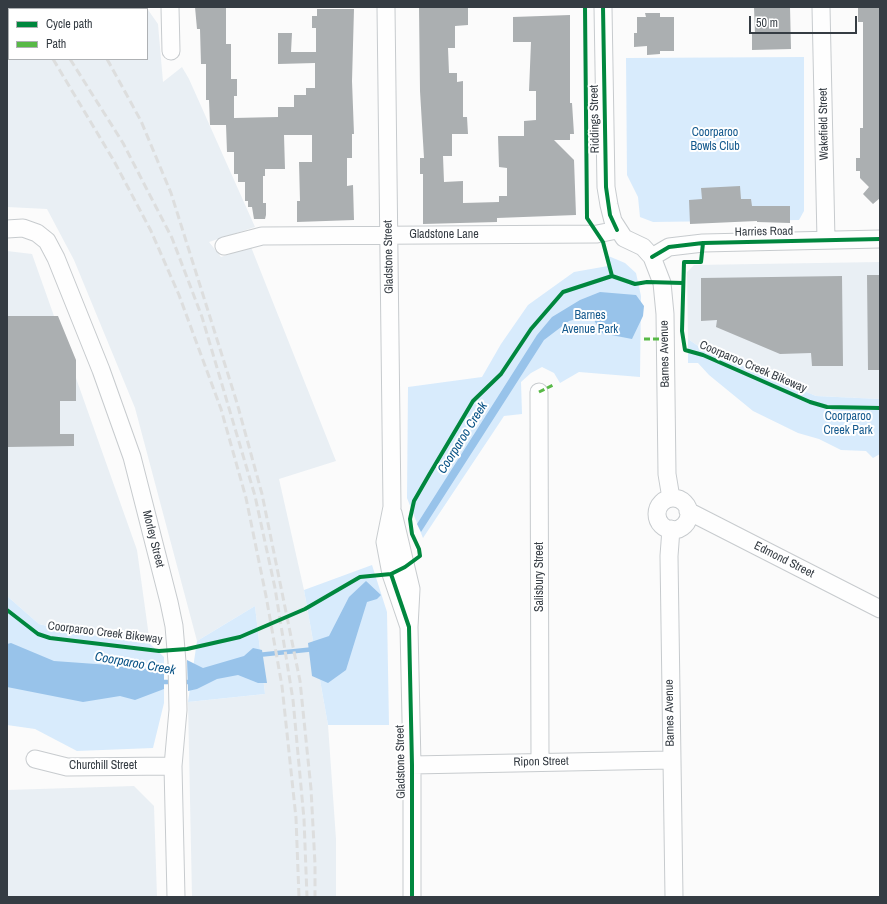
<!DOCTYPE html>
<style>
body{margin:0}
#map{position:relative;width:887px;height:904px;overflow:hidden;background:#fbfbfb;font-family:"Archivo Narrow",sans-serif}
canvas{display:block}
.frame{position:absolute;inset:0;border:8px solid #353c43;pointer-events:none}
.legend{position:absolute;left:8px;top:8px;width:140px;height:52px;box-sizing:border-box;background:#fff;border:1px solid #aeb1b4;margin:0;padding:5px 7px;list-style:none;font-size:12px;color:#353c43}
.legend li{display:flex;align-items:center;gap:8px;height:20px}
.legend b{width:20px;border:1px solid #aeb1b4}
.scale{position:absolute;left:749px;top:16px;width:108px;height:18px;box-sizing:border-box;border:2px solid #353c43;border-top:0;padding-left:5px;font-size:12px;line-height:14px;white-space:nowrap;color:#353c43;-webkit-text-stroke:3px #fff;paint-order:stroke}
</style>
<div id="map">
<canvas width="887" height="904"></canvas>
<div class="frame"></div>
<ul class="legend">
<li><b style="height:5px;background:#00873e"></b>Cycle path</li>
<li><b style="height:5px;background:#58b947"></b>Path</li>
</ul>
<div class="scale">50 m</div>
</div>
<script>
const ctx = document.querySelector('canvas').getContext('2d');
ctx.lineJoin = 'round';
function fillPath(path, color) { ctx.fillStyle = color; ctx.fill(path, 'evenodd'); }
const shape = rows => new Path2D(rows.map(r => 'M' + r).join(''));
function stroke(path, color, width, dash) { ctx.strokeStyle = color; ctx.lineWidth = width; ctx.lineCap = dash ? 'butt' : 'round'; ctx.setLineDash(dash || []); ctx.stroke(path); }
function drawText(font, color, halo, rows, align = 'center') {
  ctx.font = font + ' "Archivo Narrow",sans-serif'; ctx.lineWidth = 4; ctx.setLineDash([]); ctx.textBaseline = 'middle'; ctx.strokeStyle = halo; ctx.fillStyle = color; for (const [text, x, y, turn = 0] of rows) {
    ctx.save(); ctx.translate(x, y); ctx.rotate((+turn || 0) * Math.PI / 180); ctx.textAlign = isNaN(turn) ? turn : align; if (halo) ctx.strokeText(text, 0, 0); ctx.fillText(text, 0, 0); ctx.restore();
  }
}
fillPath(shape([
 [7,7,146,7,158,24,163,82,182,67,189,79,255,227,209,242,221,257,251,247,336,461,279,479,304,590,328,725,336,839,336,897,192,897,188,702,265,694,255,606,197,641,135,408,74,260,47,209,7,207],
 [9,9,147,9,147,59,9,59],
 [7,251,32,254,137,550,150,644,71,632,39,624,7,596],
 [880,262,880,399,816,396,701,348,688,339,687,272,694,265],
 [134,786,154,806,157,897,7,897,7,790]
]), '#e9eff4');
fillPath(shape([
 [804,57,804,211,799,220,653,222,640,217,638,197,627,175,626,58],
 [606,255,625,263,636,273,641,296,640,377,579,372,560,383,554,373,542,367,531,373,521,382,522,414,504,416,423,538,407,498,408,387,482,377,501,344,528,305,574,272,608,266],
 [688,339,701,348,816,396,880,399,880,454,873,458,866,451,841,450,819,439,798,433,753,411,709,375,698,363,688,363],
 [372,565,387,612,389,725,328,725,304,590],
 [7,596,39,624,71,632,150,644,164,657,164,703,153,748,77,751,35,729,7,725],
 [255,606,265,694,188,702,197,641]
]), '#d8ebfc');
fillPath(shape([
 [600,292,636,295,644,306,643,316,632,339,601,333,593,318,588,316,569,321,544,340,421,532,417,524,537,335,552,317,580,300],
 [366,581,381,595,377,599,367,602,346,670,328,683,312,676,308,643,329,636,349,597],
 [11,643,54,661,124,666,164,671,164,689,135,700,120,696,83,702,7,687,7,644],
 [253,648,262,650,267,683,258,683,238,675,217,679,197,689,188,691,187,660,203,668,244,656]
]), '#98c3ea');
stroke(shape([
 [258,655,315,649],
 [158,682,193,682]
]), '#98c3ea', 4.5);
fillPath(shape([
 [195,7,226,7,226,44,231,44,231,79,237,79,237,96,234,96,234,118,278,117,278,107,294,107,294,95,306,95,306,88,315,88,315,63,278,64,278,33,292,33,291,52,316,52,316,28,312,28,312,16,317,16,317,9,354,9,352,81,354,134,352,134,352,158,347,158,347,186,353,185,354,220,297,222,297,201,300,201,299,162,312,162,312,135,284,135,285,169,265,169,265,176,263,176,263,203,266,203,266,215,265,219,254,219,252,207,248,207,248,201,245,201,245,182,238,182,238,174,234,174,234,152,227,152,226,125,210,125,209,100,206,100,206,64,201,64,200,29,197,29],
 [419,7,468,7,468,25,455,26,455,48,448,48,449,73,457,73,457,82,463,81,463,117,467,117,468,134,452,134,452,156,443,156,444,182,463,181,463,203,499,202,499,196,507,196,507,168,499,167,498,136,524,136,524,121,536,120,536,91,529,91,531,42,513,42,513,17,570,15,570,103,572,103,574,134,570,134,570,140,554,140,574,160,576,215,497,218,497,222,423,224,423,174,420,174,420,158,424,158,420,91],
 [754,7,790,7,791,49,752,50,752,34,755,34],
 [858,7,880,7,880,198,873,204,863,194,869,187,860,178,860,171,856,171,856,158,860,158,860,128,863,128,863,22,858,22],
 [645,13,660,13,660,17,674,17,674,51,660,51,660,54,647,55,647,46,634,47,634,33,637,33,637,17,646,17],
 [740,186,741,199,751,199,752,206,790,206,790,223,757,222,757,221,690,224,689,200,702,199,701,188],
 [867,275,880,275,880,370,868,370],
 [842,276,843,366,812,366,811,353,780,354,716,327,717,320,701,321,701,278],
 [7,316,58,316,76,360,76,401,60,401,60,434,74,434,74,446,7,447]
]), '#abafb1');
const minor = shape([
 [170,7,171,51],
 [386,7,392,507,385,542,391,574,409,627],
 [603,7,606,187,609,205,613,221,624,238,643,247,652,257,662,283,665,314,667,474,671,498],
 [821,7,826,240],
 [7,229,23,228,37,233,47,241,56,258,101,370,132,457,169,602,174,626,177,662,178,710,173,766,176,897],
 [224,246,262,236,597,234,617,230],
 [652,257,669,247,703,243,880,239],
 [539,392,540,762],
 '657 514a16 16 0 1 1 32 0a16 16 0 1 1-32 0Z',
 [688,511,880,609],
 [393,513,411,589,409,627,412,765,412,897],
 [671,529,669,556,674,897],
 [35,759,67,767,173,766],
 [412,765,671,760]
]);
stroke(minor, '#c7cbce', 19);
stroke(minor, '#fefefe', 17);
stroke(shape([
 [21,7,23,9],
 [37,7,39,9],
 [75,7,76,9],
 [53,59,114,161,151,231,179,295,221,409,246,498,266,596,282,686,296,818,299,897],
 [70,59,123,143,172,238,202,317,255,496,275,588,293,700,304,819,307,897],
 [107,59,141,121,171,193,237,403,262,494,300,681,311,789,315,864,315,897]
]), '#dddede', 3, [8, 4]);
stroke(shape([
 [644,339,665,339],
 [539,392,555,384]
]), '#58b947', 3, [6, 3]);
stroke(shape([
 [585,7,587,218,603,242,612,276],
 [603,7,606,187,610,215,617,230],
 [703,243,701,262,684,262,682,331,685,350,703,355,810,402,827,407,880,408],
 [652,257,669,247,703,243,880,239],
 [391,574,409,627,412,765,412,897],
 [7,610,38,634,50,638,159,651,187,649,240,637,305,609,360,577,391,574,405,567,420,556,419,549,412,534,410,519,414,501,429,475,473,401,501,374,531,329,563,292,612,276,635,284,647,282,683,283]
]), '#00873e', 4);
drawText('12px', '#353c43', '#fff', [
 ["Riddings Street",595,119,-91],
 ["Wakefield Street",824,124,-91],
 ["Harries Road",764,232,-1],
 ["Gladstone Lane",444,235],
 ["Gladstone Street",389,257,-91],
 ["Barnes Avenue",665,354,-91],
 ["Coorparoo Creek Bikeway",753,367,23],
 ["Morley Street",153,539,76],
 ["Edmond Street",784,560,27],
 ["Salisbury Street",540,577,-90],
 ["Coorparoo Creek Bikeway",105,633,7],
 ["Barnes Avenue",670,713,-91],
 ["Gladstone Street",401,762,-91],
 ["Ripon Street",541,762,-1],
 ["Churchill Street",103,766]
]);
drawText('12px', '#155a8e', '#fff', [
 ["Coorparoo",715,133],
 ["Bowls Club",715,147],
 ["Barnes",590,316],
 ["Avenue Park",590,330],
 ["Coorparoo",848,417],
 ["Creek Park",848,431]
]);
drawText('italic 13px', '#095386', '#fff', [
 ["Coorparoo Creek",463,438,-58],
 ["Coorparoo Creek",135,664,10]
]);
</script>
